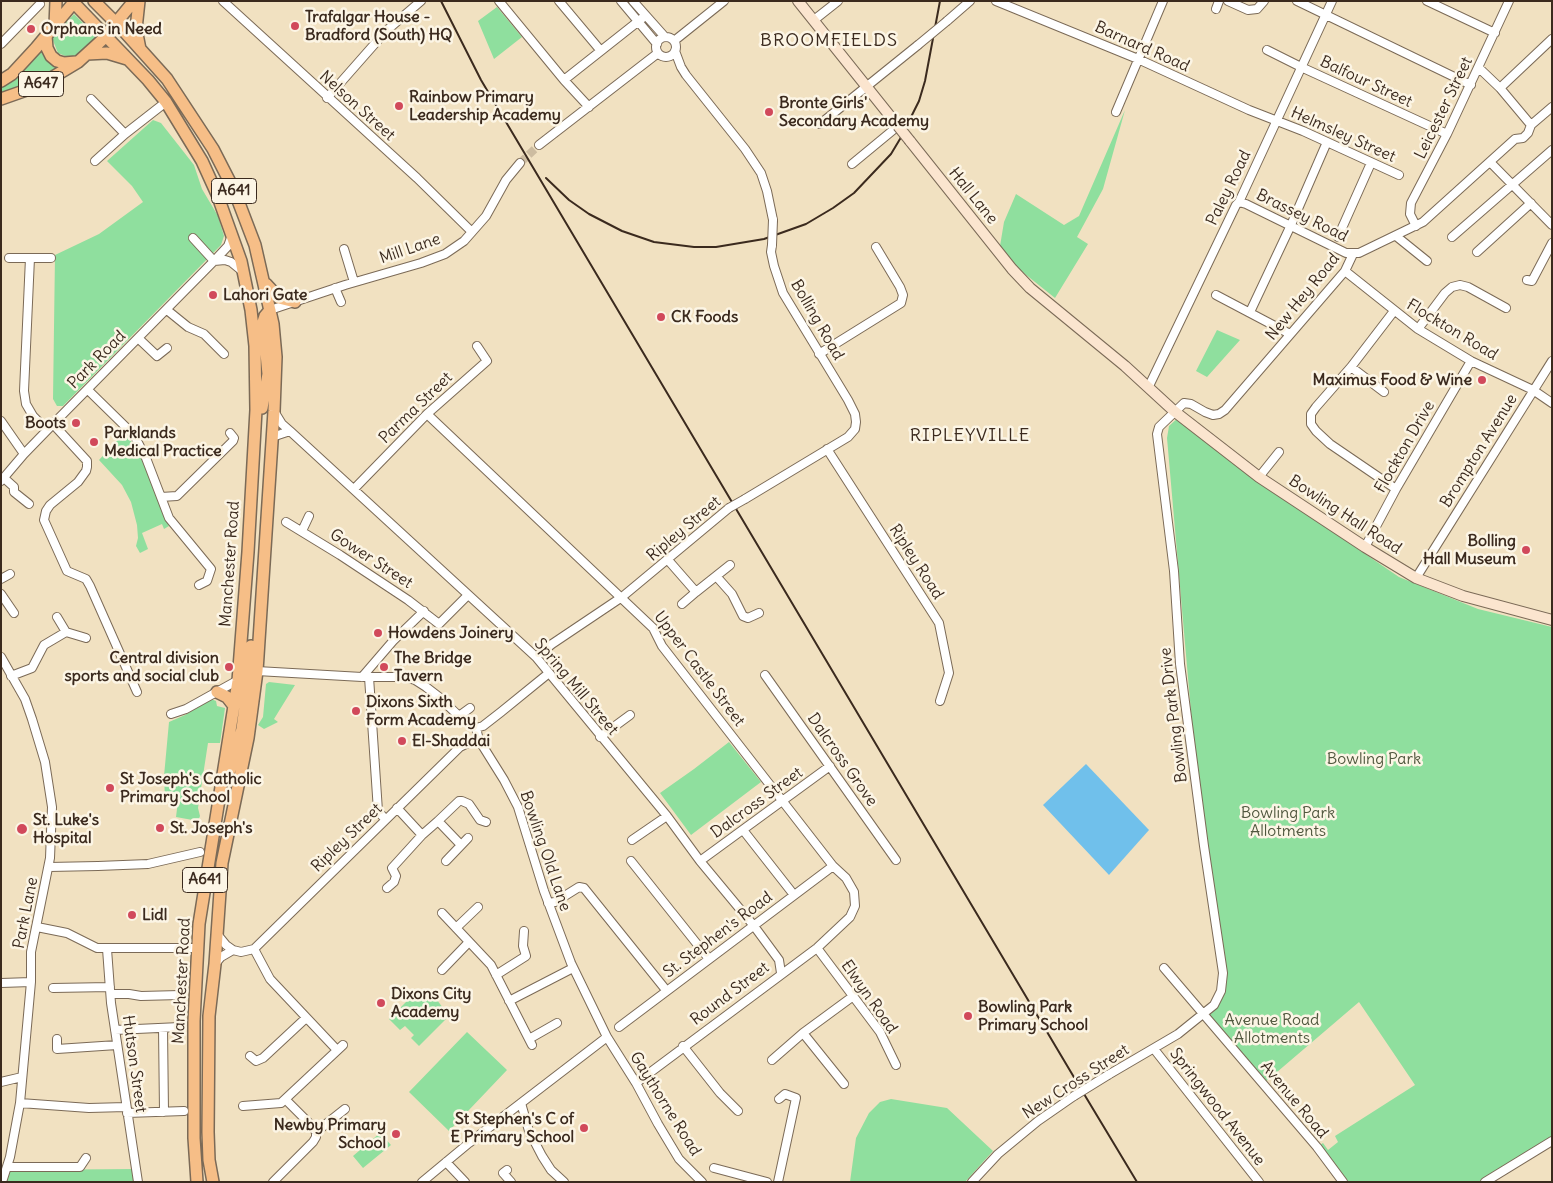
<!DOCTYPE html>
<style>
body{margin:0}
#map{position:relative;width:1553px;height:1183px;overflow:hidden;background:#f1e1c1;font-family:Delius,sans-serif}
canvas{display:block}
.frame{position:absolute;inset:0;border:2px solid #3b2a1e;pointer-events:none}
</style>
<div id="map">
<canvas width="1553" height="1183"></canvas>
<div class="frame"></div>
</div>
<script>
const ctx = document.querySelector('canvas').getContext('2d');
ctx.lineJoin = 'round';
function fillPath(path, color) { ctx.fillStyle = color; ctx.fill(path, 'evenodd'); }
const shape = rows => new Path2D(rows.map(r => 'M' + r).join(''));
function stroke(path, color, width, dash) { ctx.strokeStyle = color; ctx.lineWidth = width; ctx.lineCap = dash ? 'butt' : 'round'; ctx.setLineDash(dash || []); ctx.stroke(path); }
function drawText(font, color, halo, rows, align = 'center') {
  ctx.font = font + ' Delius,sans-serif'; ctx.lineWidth = 5; ctx.setLineDash([]); ctx.textBaseline = 'middle'; ctx.strokeStyle = halo; ctx.fillStyle = color; for (const [text, x, y, turn = 0] of rows) {
    ctx.save(); ctx.translate(x, y); ctx.rotate((+turn || 0) * Math.PI / 180); ctx.textAlign = isNaN(turn) ? turn : align; if (halo) ctx.strokeText(text, 0, 0); ctx.fillText(text, 0, 0); ctx.restore();
  }
}
fillPath(shape([
 [497,7,522,37,494,59,478,21],
 [74,14,97,37,78,56,70,58,58,53,52,38],
 [43,49,47,60,61,69,49,76,1,95,1,87,12,80],
 [1125,110,1103,189,1077,237,1088,244,1055,298,1015,266,1000,246,1004,222,1016,194,1064,225,1079,216],
 [153,120,161,123,194,165,202,189,218,216,224,236,221,245,63,406,57,406,53,399,55,255,99,234,143,202,132,186,107,161],
 [1217,330,1240,340,1207,377,1196,371],
 [1179,417,1248,474,1399,577,1478,609,1552,627,1552,1141,1485,1182,1343,1182,1317,1147,1323,1143,1328,1150,1338,1142,1335,1136,1415,1085,1359,1002,1263,1084,1203,1015,1214,1005,1223,973,1201,826,1167,438,1169,426],
 [124,433,137,448,169,526,164,529,162,524,142,533,148,549,140,553,136,546,138,538,137,525,131,502,122,485,99,460],
 [269,682,295,685,274,719,278,722,264,729,258,725,263,717,266,684],
 [211,699,216,701,217,706,225,708,220,743,208,743,198,808,200,816,198,821,176,817,178,801,165,799,164,776,169,722,185,715],
 [729,742,761,782,691,835,660,793,694,769],
 [415,993,437,1000,449,1016,419,1046,411,1038,414,1035,405,1026,400,1030,389,1019],
 [467,1032,507,1070,449,1131,409,1092],
 [891,1099,947,1108,993,1151,965,1182,850,1182,856,1138,869,1113,880,1102],
 [380,1133,391,1145,363,1168,353,1156],
 [136,1169,138,1182,2,1182,6,1170]
]), '#8fdf9e');
fillPath(shape([
 [1086,764,1149,830,1109,875,1043,805]
]), '#70c0eb');
stroke(shape([
 [520,163,539,145]
]), '#cdbca0', 8, [8, 4]);
const street = shape([
 [223,1,417,178,472,232],
 [499,1,564,80,589,107],
 [559,1,601,51],
 [621,1,657,44],
 [633,1,665,37],
 [996,1,1138,59,1249,110,1303,131,1399,175],
 [1228,1,1248,10,1257,9,1264,1],
 [1297,1,1471,85],
 [1427,1,1495,33],
 [1216,9,1219,1],
 [814,20,838,1],
 [947,21,970,1],
 '656 47a10 10 0 1 1 20 0a10 10 0 1 1-20 0Z',
 [674,41,724,1],
 [1,44,40,4],
 [1267,50,1301,67,1447,134],
 [675,51,681,67,686,75,745,149,761,173,767,191,773,220],
 [1479,68,1500,88,1531,125],
 [564,80,645,16],
 [1500,88,1552,39],
 [327,98,386,31,421,1],
 [91,99,125,134],
 [1116,112,1163,1],
 [820,124,918,45],
 [539,145,658,53],
 [95,161,125,134,166,102],
 [1490,162,1552,225],
 [852,164,898,126],
 [1239,202,1246,204,1346,253,1359,253,1423,222,1515,139,1523,138,1528,133,1531,125,1552,107],
 [1416,226,1410,214,1411,203,1447,134,1509,1],
 [232,235,228,246,214,261,225,260,231,262,242,271],
 [1396,236,1427,261],
 [1338,237,1371,163],
 [1452,237,1552,150],
 [344,249,354,282],
 [1477,252,1531,203],
 [9,258,51,258],
 [30,258,24,391,26,404,33,416,47,430],
 [1345,271,1418,329,1471,361,1533,390,1552,403],
 [1527,280,1532,281,1552,243],
 [335,288,341,302],
 [1216,295,1290,334],
 [167,310,188,327,204,334,224,354],
 [270,310,345,285,421,263,445,254,464,241,486,216,506,180,520,163],
 [1394,311,1351,367,1316,407,1311,414,1311,424,1316,431,1330,444,1396,489],
 [1250,312,1291,225,1327,142],
 [1418,329,1445,293,1452,287,1460,285,1468,287,1506,308],
 [138,338,157,356,167,348],
 [819,354,901,303,903,295,900,287,876,247],
 [1351,367,1384,392],
 [1149,386,1236,205,1239,202,1332,1],
 [88,390,134,435,146,458,169,518,211,569,207,581,199,585],
 [427,414,653,628,662,646,833,866,846,878,854,892,855,906,850,917,817,948,636,1083],
 [1,421,24,454],
 [53,424,87,461,87,467,86,471,78,482,50,505,46,511,44,520,67,571,86,579,90,586,137,692],
 [290,431,536,657,667,816,700,861,754,926,779,960,781,973],
 [272,437,290,431,282,424,274,411],
 [827,449,939,623,949,673,940,701],
 [1259,477,1279,452],
 [4,478,14,487,14,492,29,504],
 [1,481,24,454,58,419,214,261,193,238],
 [354,489,427,414,487,361,477,346],
 [161,497,177,496,233,441,234,438,230,433],
 [745,499,848,437,855,429,856,422,855,414,848,400,783,293,774,266,771,252,772,245],
 [286,522,340,555,408,600,439,624,468,595],
 [302,531,309,516],
 [1365,547,1396,489,1471,361],
 [668,560,696,592,730,565],
 [716,576,732,594,743,616,748,618,759,613],
 [1416,578,1552,361],
 [1,579,10,574],
 [1,594,14,613],
 [682,604,696,592],
 [57,617,66,632],
 [1,657,25,699,32,719,45,762,52,807,50,858,31,952,31,982,20,1103,10,1157,2,1182],
 [536,657,552,644,622,597,729,508],
 [253,673,257,671,362,677,404,677,415,680,426,687,439,697,459,716,476,728,479,740,504,780,518,807,544,891,571,963,607,1037,636,1083,658,1124,679,1159,702,1182],
 [765,675,896,860],
 [11,676,32,668,44,645,66,632,86,638],
 [362,677,393,641,424,611],
 [369,677,378,811,385,819],
 [171,714,186,709,240,679],
 [459,716,470,708],
 [476,728,483,726,501,712,549,673],
 [600,737,630,715],
 [397,808,422,835,438,821,461,845],
 [438,821,459,801,462,801,469,804,480,820,486,822],
 [743,830,794,895],
 [632,840,667,816],
 [446,861,468,838],
 [631,861,709,959],
 [700,861,830,766],
 [49,867,98,866,148,864,200,852],
 [387,888,394,882,396,876,392,868,422,835],
 [548,903,555,902,579,887,584,888,666,990],
 [442,913,491,965,532,1045],
 [37,927,67,933,97,948,198,948],
 [456,928,478,907],
 [217,934,226,945,233,950,241,952,254,949,460,747,470,742,479,740],
 [817,948,880,1032,896,1065],
 [107,949,111,1003,138,1182],
 [254,949,270,979,337,1050],
 [215,964,221,957,233,950],
 [1164,968,1317,1147,1343,1182],
 [442,970,469,942],
 [496,975,526,956,523,946,524,931],
 [1,983,31,982],
 [53,988,110,987],
 [111,994,129,994,141,996,180,995],
 [509,1001,573,968],
 [619,1027,833,866],
 [163,1028,164,1112],
 [115,1030,180,1027],
 [803,1033,844,1084],
 [57,1039,57,1049,117,1045],
 [529,1039,557,1023],
 [683,1046,720,1093,738,1111],
 [1154,1049,1259,1182],
 [250,1056,256,1061,263,1058,306,1018],
 [772,1060,803,1033,852,997],
 [1108,1075,1178,1034,1214,1005,1221,991,1223,973,1204,846,1180,664,1174,571,1157,434,1159,427,1184,403,1191,404,1205,412,1213,415,1219,414,1225,410,1345,271,1353,254],
 [1,1082,22,1077],
 [20,1103,89,1108,126,1107],
 [521,1103,529,1131,542,1156,551,1170,564,1182],
 [243,1106,281,1103,343,1045],
 [127,1113,184,1111],
 [316,1132,345,1109],
 [446,1162,465,1182],
 [7,1167,80,1167,86,1158],
 [714,1168,767,1182],
 [507,1170,503,1173,511,1182],
 [273,1182,313,1142,316,1137,316,1132,311,1125,286,1100],
 [422,1182,469,1143,607,1037],
 [778,1182,796,1098,785,1094,779,1099],
 [972,1182,998,1154,1038,1121,1074,1096],
 [1485,1182,1552,1141]
]);
const secondary = shape([
 [798,1,898,126],
 [910,141,1012,269,1030,288,1125,366,1174,411,1259,477,1365,547,1416,578,1463,596,1552,620]
]);
const primary = shape([
 [72,1,148,80,166,102,202,161,217,194,241,261,251,310,255,346,256,410,248,552,238,681,199,924,194,1021,194,1138,197,1182],
 [94,1,123,30,167,79,213,149,234,190,255,245,273,324,276,357,274,411,257,671,248,738,222,863,215,964,209,1016,208,1132,209,1160,213,1182],
 [139,1,136,29,140,49],
 [55,26,56,1],
 [46,36,47,48,51,56,57,61,64,63,76,62],
 [87,54,107,53,127,59],
 [1,81,12,74,36,48,75,1],
 [1,99,38,86,78,62,101,41,134,1],
 [266,284,279,298,295,302],
 [262,408,268,374,263,322,265,316,270,310],
 [238,681,248,667,251,646],
 [217,692,227,697,234,706],
 [230,770,242,729,248,684,256,673]
]);
stroke(street, '#7b6a57', 10);
stroke(secondary, '#7b6a57', 12);
stroke(primary, '#7b6a57', 14);
stroke(street, '#fff', 8);
stroke(secondary, '#fbe5cf', 10);
stroke(primary, '#f6be87', 11);
stroke(shape([
 [441,1,481,80,1078,1084,1137,1182],
 [546,178,569,200,589,214,622,231,654,242,694,247,716,247,764,239,806,224,833,208,854,193,891,154,900,139,919,101,925,81,940,1]
]), '#3b2a1e', 2);
const streetBridge = shape([
 [918,45,947,21],
 [772,245,773,220],
 [729,508,745,499],
 [1074,1096,1108,1075]
]);
const secondaryBridge = shape([
 [898,126,910,141]
]);
stroke(streetBridge, '#7b6a57', 10, []);
stroke(secondaryBridge, '#7b6a57', 12, []);
stroke(streetBridge, '#fff', 8);
stroke(secondaryBridge, '#fbe5cf', 10);
for (const [x, y, r, color] of [
 [295,26,5,"#d1495b"],
 [31,29,5,"#d1495b"],
 [399,106,5,"#d1495b"],
 [769,112,5,"#d1495b"],
 [213,295,5,"#d1495b"],
 [661,317,5,"#d1495b"],
 [1482,380,5,"#d1495b"],
 [76,423,5,"#d1495b"],
 [94,442,5,"#d1495b"],
 [1526,550,5,"#d1495b"],
 [378,633,5,"#d1495b"],
 [229,667,5,"#d1495b"],
 [384,667,5,"#d1495b"],
 [356,711,5,"#d1495b"],
 [402,741,5,"#d1495b"],
 [110,788,5,"#d1495b"],
 [160,828,5,"#d1495b"],
 [22,829,6,"#d1495b"],
 [132,915,5,"#d1495b"],
 [381,1003,5,"#d1495b"],
 [968,1016,5,"#d1495b"],
 [584,1128,5,"#d1495b"],
 [396,1134,5,"#d1495b"]
]) { const dot = new Path2D(); dot.arc(x, y, r, 0, 2 * Math.PI); ctx.fillStyle = color; ctx.fill(dot); stroke(dot, '#fcf5e5', 2); }
for (const [x, y, w] of [
 [41,84,45],
 [234,191,45],
 [205,880,45]
]) { const box = new Path2D(); box.roundRect(x - w / 2, y - 12.5, w, 25, 4); ctx.fillStyle = '#fcf5e5'; ctx.fill(box); stroke(box, '#3b2a1e', 1); }
drawText('bold 15px', '#3b2a1e', null, [
 ["A647",41,84],
 ["A641",234,191],
 ["A641",205,880]
]);
drawText('bold 16px', '#3b2a1e', '#fcf5e5', [
 ["Trafalgar House -",305,17],
 ["Bradford (South) HQ",305,35],
 ["Orphans in Need",41,29],
 ["Rainbow Primary",409,97],
 ["Leadership Academy",409,115],
 ["Bronte Girls'",779,103],
 ["Secondary Academy",779,121],
 ["Lahori Gate",223,295],
 ["CK Foods",671,317],
 ["Maximus Food & Wine",1472,380,"right"],
 ["Boots",66,423,"right"],
 ["Parklands",104,433],
 ["Medical Practice",104,451],
 ["Bolling",1516,541,"right"],
 ["Hall Museum",1516,559,"right"],
 ["Howdens Joinery",388,633],
 ["Central division",219,658,"right"],
 ["sports and social club",219,676,"right"],
 ["The Bridge",394,658],
 ["Tavern",394,676],
 ["Dixons Sixth",366,702],
 ["Form Academy",366,720],
 ["El-Shaddai",412,741],
 ["St Joseph's Catholic",120,779],
 ["Primary School",120,797],
 ["St. Luke's",33,820],
 ["Hospital",33,838],
 ["St. Joseph's",170,828],
 ["Lidl",142,915],
 ["Dixons City",391,994],
 ["Academy",391,1012],
 ["Bowling Park",978,1007],
 ["Primary School",978,1025],
 ["St Stephen's C of",574,1119,"right"],
 ["E Primary School",574,1137,"right"],
 ["Newby Primary",386,1125,"right"],
 ["School",386,1143,"right"]
], 'left');
drawText('16px', '#3b2a1e', '#fcf5e5', [
 ["Barnard Road",1142,47,24],
 ["Balfour Street",1366,82,25],
 ["Nelson Street",357,106,42],
 ["Leicester Street",1444,108,-64],
 ["Helmsley Street",1343,135,24],
 ["Paley Road",1229,188,-64],
 ["Hall Lane",973,196,51],
 ["Brassey Road",1302,216,26],
 ["Mill Lane",410,249,-19],
 ["New Hey Road",1303,297,-51],
 ["Bolling Road",817,320,60],
 ["Flockton Road",1452,330,31],
 ["Park Road",97,360,-45],
 ["Parma Street",416,408,-44],
 ["Flockton Drive",1405,447,-60],
 ["Brompton Avenue",1479,451,-58],
 ["Bowling Hall Road",1345,515,33],
 ["Ripley Street",684,529,-40],
 ["Gower Street",371,559,33],
 ["Ripley Road",916,562,57],
 ["Manchester Road",230,564,-86],
 ["Upper Castle Street",699,669,53],
 ["Spring Mill Street",576,687,50],
 ["Bowling Park Drive",1174,715,-97],
 ["Dalcross Grove",842,760,55],
 ["Dalcross Street",757,803,-36],
 ["Ripley Street",347,838,-44],
 ["Bowling Old Lane",545,851,71],
 ["Park Lane",26,913,-79],
 ["St. Stephen's Road",718,935,-37],
 ["Manchester Road",182,981,-87],
 ["Round Street",730,994,-37],
 ["Elwyn Road",869,997,55],
 ["Hutson Street",134,1064,82],
 ["New Cross Street",1076,1082,-33],
 ["Avenue Road",1294,1100,50],
 ["Gaythorne Road",665,1104,58],
 ["Springwood Avenue",1217,1107,52]
]);
drawText('16px', '#50573e', '#fcf5e5', [
 ["Bowling Park",1374,759],
 ["Bowling Park",1288,813],
 ["Allotments",1288,831],
 ["Avenue Road",1272,1020],
 ["Allotments",1272,1038]
]);
ctx.letterSpacing = '1px';
drawText('18px', '#3b2a1e', '#fcf5e5', [
 ["BROOMFIELDS",829,41],
 ["RIPLEYVILLE",970,436]
]);
ctx.letterSpacing = '0px';
</script>
